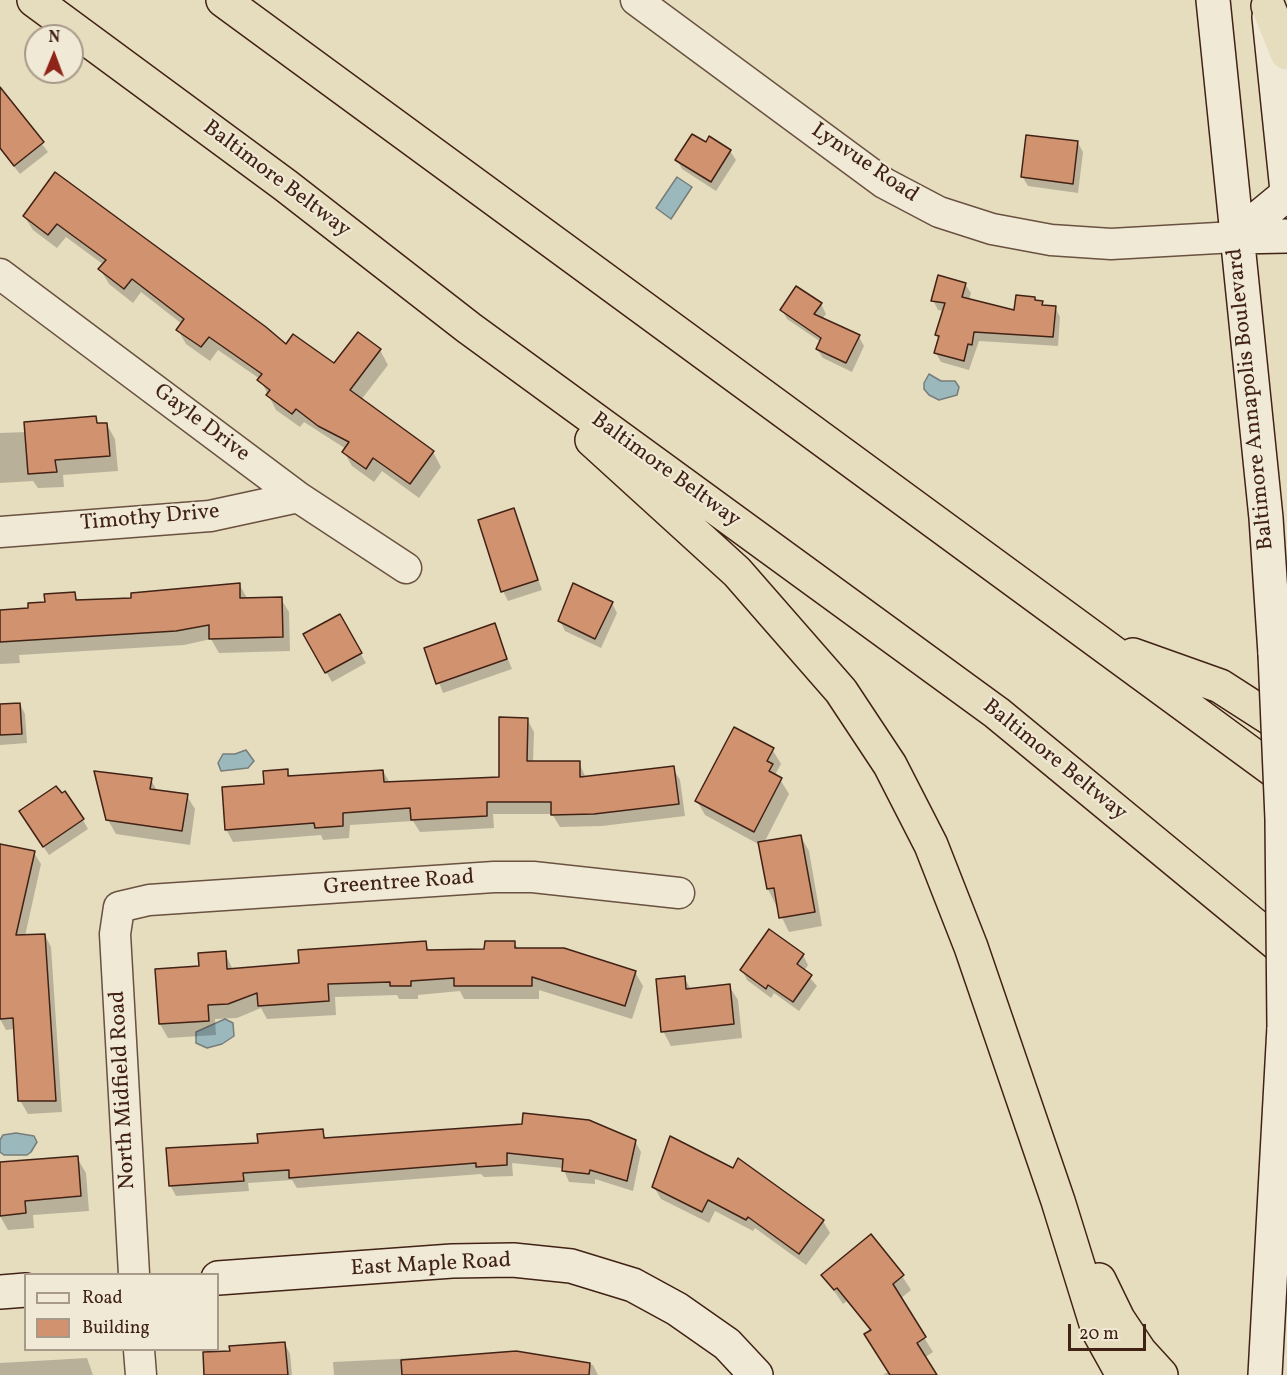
<!DOCTYPE html>
<style>
body{margin:0}
#map{position:relative;width:1287px;height:1375px;overflow:hidden;background:#e6ddbf;font-family:Vollkorn,serif}
canvas{display:block}
.legend{position:absolute;left:24px;top:1273px;width:195px;height:78px;box-sizing:border-box;background:#efe9d5;border:2px solid #a99988;margin:0;padding:8px 10px;list-style:none;font-size:18px;color:#412215}
.legend li{display:flex;align-items:center;gap:12px;height:30px}
.legend b{width:30px;border:2px solid #a99988}
.north{position:absolute;left:24px;top:24px;width:60px;height:60px;box-sizing:border-box;background:#efe9d5;border:2px solid #a99988;border-radius:50%;rotate:1deg;font-size:16px;font-weight:700;line-height:24px;text-align:center;color:#412215}
.north::after{content:'';display:block;margin:auto;width:21px;height:27px;background:#8f2418;clip-path:polygon(50% 0,100% 100%,50% 72%,0 100%)}
.scale{position:absolute;left:1068px;top:1324px;width:78px;height:27px;box-sizing:border-box;border:3px solid #412215;border-top:0;padding-left:8px;font-size:18px;line-height:21px;white-space:nowrap;color:#412215;-webkit-text-stroke:4px #efe9d5;paint-order:stroke}
</style>
<div id="map">
<canvas width="1287" height="1375"></canvas>
<ul class="legend">
<li><b style="height:8px;background:#efe9d5"></b>Road</li>
<li><b style="height:16px;background:#d19270"></b>Building</li>
</ul>
<div class="north">N</div>
<div class="scale">20 m</div>
</div>
<script>
const ctx = document.querySelector('canvas').getContext('2d');
ctx.lineJoin = 'round';
function fillPath(path, color) { ctx.fillStyle = color; ctx.fill(path, 'evenodd'); }
const shape = rows => new Path2D(rows.map(r => 'M' + r).join(''));
function stroke(path, color, width, dash) { ctx.strokeStyle = color; ctx.lineWidth = width; ctx.lineCap = dash ? 'butt' : 'round'; ctx.setLineDash(dash || []); ctx.stroke(path); }
function drawText(font, color, halo, rows, align = 'center') {
  ctx.font = font + ' Vollkorn,serif'; ctx.lineWidth = 4.5; ctx.setLineDash([]); ctx.textBaseline = 'middle'; ctx.strokeStyle = halo; ctx.fillStyle = color; for (const [text, x, y, turn = 0] of rows) {
    ctx.save(); ctx.translate(x, y); ctx.rotate((+turn || 0) * Math.PI / 180); ctx.textAlign = isNaN(turn) ? turn : align; if (halo) ctx.strokeText(text, 0, 0); ctx.fillText(text, 0, 0); ctx.restore();
  }
}
const water = shape([
 [677,177,692,187,671,219,656,208,677,177],
 [929,374,941,381,955,381,959,387,957,395,939,400,929,395,924,389,924,383,929,374],
 [246,750,254,761,248,768,221,771,218,763,223,754,235,754,246,750],
 [225,1019,233,1023,234,1036,222,1044,207,1048,196,1043,196,1032,225,1019],
 [16,1133,34,1136,37,1142,31,1152,27,1155,4,1155,0,1152,0,1140,3,1135,16,1133]
]);
fillPath(water, '#9bb9bd');
stroke(water, '#777d7a', 1.5);
fillPath(shape([
 [0,89,48,152,20,174,0,149],
 [1078,143,1083,152,1078,193,1028,186,1022,176],
 [730,151,736,160,716,191,682,169,677,160],
 [55,174,287,347,335,366,380,350,388,365,361,400,433,452,441,467,419,498,382,471,374,482,352,466,344,452,346,449,304,422,300,427,276,410,260,379,218,350,210,361,186,344,178,330,182,324,141,292,133,303,109,284,100,269,104,265,66,237,57,248,33,230,24,216],
 [965,284,971,293,969,300,1015,312,1034,298,1044,306,1055,307,1060,317,1058,346,979,341,969,370,941,362,936,353,939,340,936,335,944,311,938,310,933,300],
 [821,304,826,314,822,319,859,337,864,346,852,372,823,358,817,349,821,342,787,319,782,310],
 [95,418,99,425,107,425,115,439,118,471,63,475,64,487,38,488,33,481,0,483,0,433,27,432],
 [514,510,542,590,508,601,503,591],
 [239,584,247,598,281,599,289,612,290,651,219,653,211,639,184,645,19,655,20,663,0,664,0,611,30,609,74,594,79,602,133,600],
 [612,603,617,613,601,648,565,631,560,621],
 [339,616,366,663,332,682,305,635],
 [494,625,512,669,443,693,426,649],
 [20,704,25,714,27,743,0,745,0,705],
 [527,719,534,732,533,763,579,763,586,778,673,768,680,780,685,816,602,826,560,827,552,814,493,814,494,828,420,832,413,821,350,825,349,838,323,840,321,835,233,842,226,829,266,786,287,771,291,777,383,771,390,783,500,778],
 [772,749,781,764,776,773,789,794,764,843,801,837,809,851,822,926,789,932,768,889,760,845,705,815,697,801],
 [151,780,158,792,187,796,195,809,190,845,116,834,108,820],
 [83,820,88,829,49,855,26,821],
 [0,845,34,853,41,864,25,936,45,935,51,947,62,1112,28,1114,21,1102,15,1029,6,1030,0,1019],
 [514,942,519,950,635,972,643,986,632,1019,539,990,539,999,464,999,460,991,418,995,418,999,399,999,397,995,335,997,336,1015,267,1019,261,1008,237,1018,215,1019,216,1035,168,1038,160,1024,200,967,225,953,233,970,301,964,425,943,430,952,486,951],
 [803,955,808,965,804,971,817,986,799,1011,774,993,771,998,747,980,742,970],
 [684,977,691,990,729,986,738,1000,742,1038,671,1046,663,1031],
 [322,1131,327,1140,635,1141,641,1152,633,1191,595,1179,595,1184,569,1182,563,1168,512,1163,513,1176,484,1177,481,1174,297,1188,292,1180,248,1183,249,1191,176,1196,170,1185,260,1144],
 [77,1158,86,1173,89,1211,33,1215,34,1228,8,1230,0,1216,0,1164],
 [654,1187,823,1221,830,1233,806,1265,755,1228,753,1231,715,1211,709,1223,661,1199],
 [823,1275,902,1276,911,1290,900,1299,933,1352,924,1358,936,1375,883,1375,889,1371,871,1332,847,1301,843,1304],
 [285,1344,290,1354,292,1375,205,1375],
 [516,1353,593,1365,598,1375,334,1375,333,1362],
 [87,1358,93,1375,0,1375,0,1363]
]), '#0003');
const building = shape([
 [0,87,44,142,14,166,0,148,0,87],
 [692,134,706,142,709,136,731,150,711,182,675,160,692,134],
 [1026,135,1078,141,1073,184,1021,177,1026,135],
 [55,172,266,327,286,344,293,334,334,363,358,332,381,349,350,390,434,451,410,484,373,458,366,469,342,452,349,442,318,426,296,409,292,414,266,395,270,390,257,380,262,374,209,337,201,347,176,330,184,319,132,279,124,289,98,269,106,260,57,224,48,235,23,216,55,172],
 [938,275,966,283,962,297,1014,310,1016,295,1035,297,1035,300,1043,301,1042,305,1056,306,1053,337,974,332,972,345,968,344,964,361,934,353,939,336,935,335,945,303,931,301,938,275],
 [796,286,822,303,814,314,860,335,846,363,816,349,821,338,780,310,796,286],
 [96,416,97,423,107,423,110,456,55,460,57,472,28,474,24,422,96,416],
 [514,508,538,580,501,592,478,520,514,508],
 [240,583,240,598,282,597,283,637,209,639,209,625,176,631,0,642,0,610,28,608,28,603,45,602,44,594,75,592,76,600,131,598,131,593,240,583],
 [573,583,613,602,595,639,558,621,573,583],
 [340,614,362,653,325,673,303,634,340,614],
 [495,623,507,659,436,684,424,648,495,623],
 [20,703,22,734,0,735,0,704,20,703],
 [499,717,528,718,527,761,580,761,580,777,674,766,679,804,594,814,551,815,551,802,487,802,487,816,411,820,410,808,343,813,343,826,315,828,314,823,225,830,222,787,264,784,263,771,288,769,288,776,383,770,384,782,499,777,499,717],
 [734,727,774,748,767,761,773,764,769,771,782,778,754,832,695,801,734,727],
 [94,771,152,778,150,789,188,794,182,831,106,820,94,771],
 [56,786,62,793,65,791,84,819,43,847,19,811,56,786],
 [801,835,815,912,779,918,774,888,767,889,758,842,801,835],
 [0,844,35,851,16,935,45,934,56,1101,18,1101,13,1018,0,1019,0,844],
 [769,929,804,954,797,964,812,975,793,1002,768,985,766,989,740,970,769,929],
 [426,941,427,950,484,949,485,941,515,941,515,948,564,948,636,971,625,1006,532,977,532,986,454,986,454,978,411,981,411,986,390,986,390,982,328,984,329,1001,258,1006,257,993,228,1004,208,1005,209,1021,159,1024,155,969,199,966,198,953,226,951,227,969,299,963,298,950,426,941],
 [685,976,686,989,730,984,734,1024,661,1032,656,979,685,976],
 [523,1113,589,1120,636,1140,627,1181,590,1170,589,1174,562,1171,563,1159,507,1153,507,1165,476,1167,476,1163,289,1178,289,1170,243,1173,244,1181,169,1186,166,1148,258,1143,257,1134,323,1129,324,1138,522,1124,523,1113],
 [670,1136,733,1168,738,1158,824,1220,799,1254,748,1217,746,1220,708,1200,702,1212,652,1187,670,1136],
 [78,1156,81,1196,25,1201,26,1213,0,1216,0,1162,78,1156],
 [871,1234,904,1275,893,1284,926,1337,917,1343,937,1375,890,1375,864,1334,871,1330,837,1288,834,1290,821,1275,871,1234],
 [285,1342,288,1375,204,1375,203,1352,230,1351,229,1346,285,1342],
 [516,1351,590,1363,589,1375,402,1375,401,1360,516,1351]
]);
fillPath(building, '#d19270');
stroke(building, '#412215', 1.5);
const street = shape([
 [636,0,884,183,939,212,992,229,1051,240,1111,244,1235,237],
 [0,274,298,497,406,568],
 [0,532,210,516,298,497],
 [134,1274,115,934,119,907,149,900,494,877,533,877,679,893],
 [139,1350,141,1375]
]);
const secondary = shape([
 [1213,0,1266,518,1275,654],
 [1269,17,1287,191],
 [1235,237,1287,194],
 [1235,237,1287,236],
 [218,1278,452,1261,513,1260,571,1266,633,1285,677,1309,727,1344,756,1375],
 [0,1292,26,1290],
 [1265,1375,1284,1027]
]);
const highway = shape([
 [34,0,285,185,469,328,997,713,1287,952],
 [223,0,1287,780],
 [1268,6,1287,53],
 [592,440,737,572,841,691,890,765,931,845,971,947,1058,1201,1098,1330,1123,1375],
 [1133,655,1220,686,1287,729],
 [1099,1280,1118,1319,1140,1352,1161,1375]
]);
stroke(street, '#6a5140', 33);
stroke(secondary, '#412215', 36);
stroke(highway, '#412215', 36);
stroke(street, '#efe9d5', 30);
stroke(secondary, '#efe9d5', 33);
stroke(highway, '#e6ddbf', 33);
const secondaryBridge = shape([
 [1275,654,1282,819,1284,1027]
]);
stroke(secondaryBridge, '#412215', 36, []);
stroke(secondaryBridge, '#efe9d5', 33);
drawText('22px', '#412215', '#efe9d5', [
 ["Lynvue Road",864,164,34],
 ["Baltimore Beltway",276,180,37],
 ["Baltimore Annapolis Boulevard",1252,399,-96],
 ["Gayle Drive",201,424,37],
 ["Baltimore Beltway",665,471,36],
 ["Timothy Drive",150,519,-5],
 ["Baltimore Beltway",1054,761,39],
 ["Greentree Road",399,884,-4],
 ["North Midfield Road",124,1090,-93],
 ["East Maple Road",431,1266,-3]
]);
</script>
